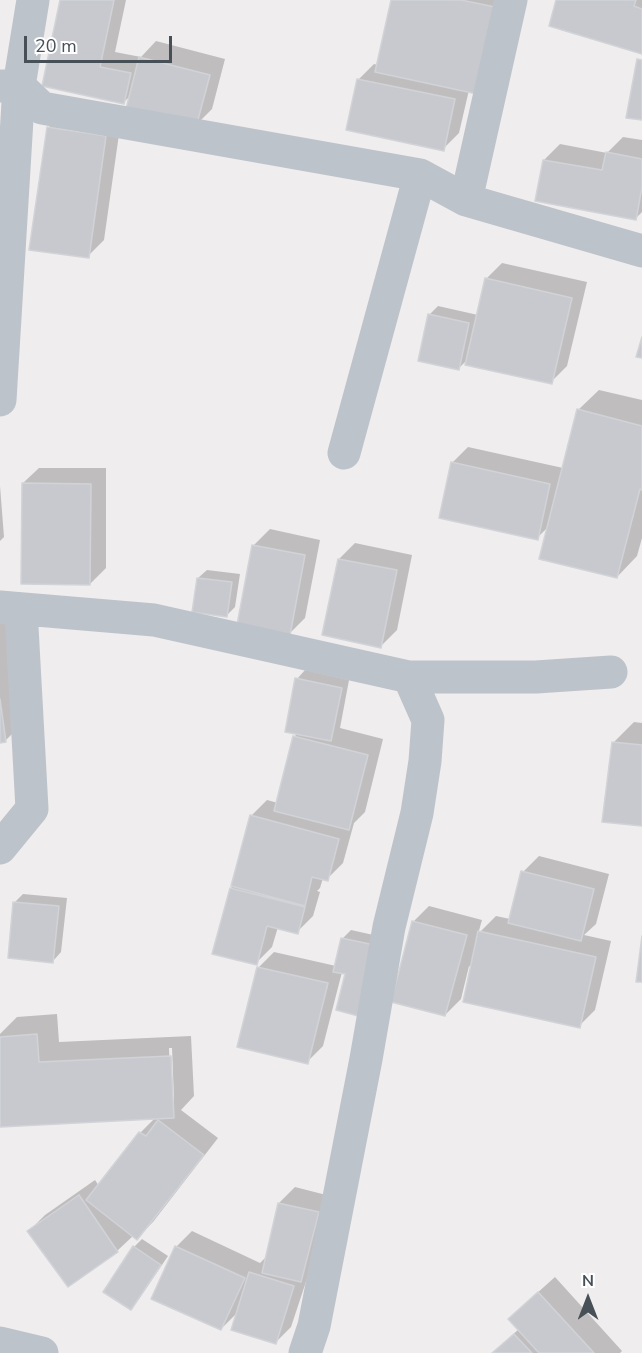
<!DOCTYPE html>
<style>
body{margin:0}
#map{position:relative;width:642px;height:1353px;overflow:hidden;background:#efeded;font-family:"Nunito Sans",sans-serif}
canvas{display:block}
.north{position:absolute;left:558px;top:1269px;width:60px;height:60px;-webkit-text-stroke:4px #fff;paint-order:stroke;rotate:0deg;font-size:16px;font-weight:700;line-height:24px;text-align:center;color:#474f57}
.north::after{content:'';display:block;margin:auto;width:21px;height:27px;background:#474f57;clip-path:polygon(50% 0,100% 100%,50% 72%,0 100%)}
.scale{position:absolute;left:24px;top:36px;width:148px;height:27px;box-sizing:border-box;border:3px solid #474f57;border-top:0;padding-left:8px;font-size:18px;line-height:21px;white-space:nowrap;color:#474f57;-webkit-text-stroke:4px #fff;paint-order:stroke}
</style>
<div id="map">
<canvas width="642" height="1353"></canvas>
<div class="north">N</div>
<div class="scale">20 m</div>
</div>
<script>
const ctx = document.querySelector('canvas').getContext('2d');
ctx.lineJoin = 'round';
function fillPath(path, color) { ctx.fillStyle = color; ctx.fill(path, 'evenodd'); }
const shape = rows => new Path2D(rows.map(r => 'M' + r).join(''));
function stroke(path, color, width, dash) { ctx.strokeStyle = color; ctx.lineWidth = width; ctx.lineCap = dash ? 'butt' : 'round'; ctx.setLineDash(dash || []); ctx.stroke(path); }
fillPath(shape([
 [62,0,126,0,115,52,141,57,156,41,225,59,212,109,196,125,131,95,124,102,44,85],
 [392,0,508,0,469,90,459,133,443,149,358,80,374,64,378,65],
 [558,0,642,0,642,52],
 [64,112,121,120,104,240,88,256,48,128],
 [623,137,642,140,642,212,636,218,544,160,560,144,607,153],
 [502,263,587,282,567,366,551,382,468,359,459,368,429,315,438,306,478,315,486,279],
 [599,390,642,400,642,538,637,556,617,577,548,527,537,538,452,463,468,447,563,468,578,410],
 [39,468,106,468,106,568,90,584,23,483],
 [0,486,4,537,0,541],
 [270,529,320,540,305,618,289,634,254,545],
 [355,543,412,555,397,630,381,646,339,559],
 [207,570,240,574,235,607,226,616,198,578],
 [0,608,5,608,21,725,5,741,0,742],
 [305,670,349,680,340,728,383,739,365,812,354,823,343,863,327,879,323,878,320,888,317,891,320,892,313,916,297,932,278,927,272,947,256,963,231,888,234,885,251,816,267,800,278,803,294,737,298,733,297,679],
 [634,722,642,723,642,825,614,742],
 [539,856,609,874,596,924,584,935,611,941,595,1010,579,1026,469,966,461,999,445,1015,413,922,429,906,482,920,478,934,496,916,510,919,523,872],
 [23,894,67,898,61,952,53,961,15,902],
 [351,930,387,938,347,973,342,972,323,1046,307,1062,258,968,274,952,336,966,342,939],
 [57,1014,59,1042,191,1036,194,1096,181,1110,218,1138,153,1222,137,1238,134,1235,117,1251,68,1285,29,1231,45,1215,95,1180,99,1186,140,1133,155,1118,0,1109,0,1034,17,1017],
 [169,1048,172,1048,174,1100,171,1100],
 [295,1187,334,1197,291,1327,275,1343,239,1311,221,1329,176,1247,192,1231,260,1263,267,1256,279,1203],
 [142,1239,168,1256,139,1299,131,1308,134,1247],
 [555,1277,622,1351,620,1353,492,1353,519,1329,526,1303]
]), '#0003');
const building = shape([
 [60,0,114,0,100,67,131,73,124,104,42,86,60,0],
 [391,0,461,0,495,7,477,94,375,72,391,0],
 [556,0,636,0,634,6,642,9,642,54,549,26,556,0],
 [139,57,210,75,196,127,126,109,139,57],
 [637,59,642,60,642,120,626,118,637,59],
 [357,79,455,99,444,151,346,130,357,79],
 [47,127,106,136,89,258,29,250,47,127],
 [606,152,642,159,642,187,636,220,535,201,543,160,602,170,606,152],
 [485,278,572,298,552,384,465,365,485,278],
 [428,314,469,323,459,370,418,361,428,314],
 [642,337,642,358,636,357,642,337],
 [577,409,642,426,642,490,640,489,617,578,539,559,577,409],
 [451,462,550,484,538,540,439,518,451,462],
 [22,483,91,484,90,585,21,584,22,483],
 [252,545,305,555,290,635,237,625,252,545],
 [338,559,397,570,381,648,322,635,338,559],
 [197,578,232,582,227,617,192,612,197,578],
 [295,678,342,688,331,741,285,732,295,678],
 [0,699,6,742,0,743,0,699],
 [293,736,368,755,349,830,274,811,293,736],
 [612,742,642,745,642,826,602,822,612,742],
 [250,815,339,839,328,881,312,877,305,906,231,886,250,815],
 [521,871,594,889,581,941,508,923,521,871],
 [230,888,305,907,298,934,267,926,257,965,212,954,230,888],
 [13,902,59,906,53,963,8,958,13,902],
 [412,921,467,935,445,1016,391,1002,412,921],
 [478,931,596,957,580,1028,463,1002,478,931],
 [642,936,642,982,636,982,642,936],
 [341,938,379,946,362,1017,336,1010,345,974,333,972,341,938],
 [257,967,328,983,308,1064,237,1047,257,967],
 [37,1034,39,1062,171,1056,174,1118,0,1127,0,1037,37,1034],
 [158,1120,204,1155,137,1240,86,1200,139,1132,146,1136,158,1120],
 [79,1195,118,1252,68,1287,27,1231,79,1195],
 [278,1203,319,1212,301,1282,262,1273,278,1203],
 [133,1246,161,1265,131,1310,103,1292,133,1246],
 [175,1246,245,1278,221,1330,151,1299,175,1246],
 [249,1272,294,1286,276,1344,231,1330,249,1272],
 [538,1292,594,1353,539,1353,508,1319,538,1292],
 [514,1334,532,1353,492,1353,514,1334]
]);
fillPath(building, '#c7c9cf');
stroke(building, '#d1d3d7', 1.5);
stroke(shape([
 [0,86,19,86,42,108,420,175,466,200,642,251],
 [466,200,511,0],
 [0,400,19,86,33,0],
 [344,453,420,175],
 [0,607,154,620,409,677,536,677,611,672],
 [0,848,32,809,21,609],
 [0,1343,42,1353],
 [305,1353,314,1326,366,1059,389,927,417,813,425,761,428,720,409,677]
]), '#bdc3ca', 33);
</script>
